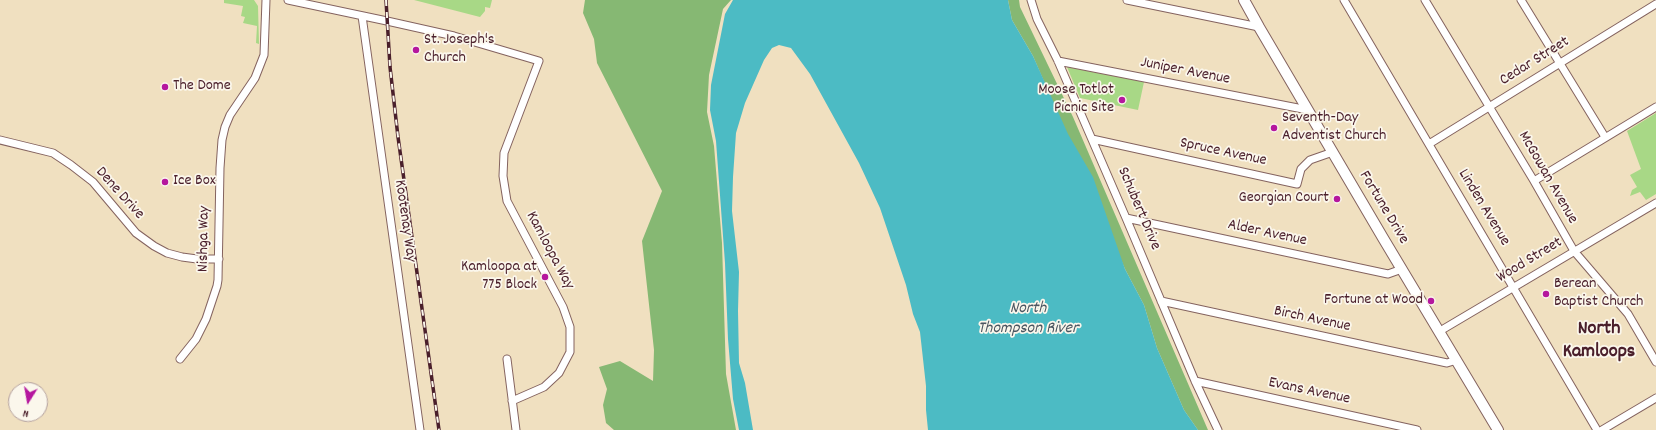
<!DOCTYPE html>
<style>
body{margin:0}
#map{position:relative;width:1656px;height:430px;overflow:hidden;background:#f0e0c0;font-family:Dekko,sans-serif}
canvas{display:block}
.north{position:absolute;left:8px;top:382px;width:40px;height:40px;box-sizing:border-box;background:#fbf7ec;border:1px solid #b4a19f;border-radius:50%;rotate:191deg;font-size:11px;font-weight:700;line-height:16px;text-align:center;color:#4a1f2b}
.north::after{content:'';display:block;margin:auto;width:14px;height:18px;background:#b5179e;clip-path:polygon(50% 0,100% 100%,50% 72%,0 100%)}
</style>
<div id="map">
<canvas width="1656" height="430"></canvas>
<div class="north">N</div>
</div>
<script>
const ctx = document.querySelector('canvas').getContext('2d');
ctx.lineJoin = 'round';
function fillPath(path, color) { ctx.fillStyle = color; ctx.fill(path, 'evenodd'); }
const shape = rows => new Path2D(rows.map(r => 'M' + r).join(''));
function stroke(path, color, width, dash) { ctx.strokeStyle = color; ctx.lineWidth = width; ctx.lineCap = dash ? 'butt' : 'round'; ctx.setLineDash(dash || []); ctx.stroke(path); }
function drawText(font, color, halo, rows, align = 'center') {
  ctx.font = font + ' Dekko,sans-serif'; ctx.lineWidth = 3.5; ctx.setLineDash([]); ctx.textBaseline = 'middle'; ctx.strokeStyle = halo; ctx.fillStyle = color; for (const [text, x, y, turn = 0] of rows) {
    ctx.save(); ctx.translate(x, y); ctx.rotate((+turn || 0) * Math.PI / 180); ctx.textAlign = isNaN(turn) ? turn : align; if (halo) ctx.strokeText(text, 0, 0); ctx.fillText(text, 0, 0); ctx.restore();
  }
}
fillPath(shape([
 [224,0,254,0,258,6,259,44,256,43,257,26,243,23,245,17,241,16,243,6,224,3],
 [414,0,492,0,490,8,485,7,485,11,480,17],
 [1067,67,1144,82,1138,110,1080,98],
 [1656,113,1656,194,1646,200,1640,192,1630,196,1632,190,1637,187,1630,175,1641,169,1627,131]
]), '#a8d886');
fillPath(shape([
 [585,0,731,0,723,9,709,75,707,112,714,146,722,243,726,374,736,430,614,430,606,423,603,405,607,389,599,367,620,361,653,381,654,350,642,241,662,191,597,63,594,39,583,13],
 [1008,0,1019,0,1020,7,1073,117,1208,430,1198,430,1184,410,1157,348,1144,305,1125,269,1033,56,1012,20]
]), '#86b873');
fillPath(shape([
 [733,0,1008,0,1012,20,1033,56,1068,134,1093,177,1125,269,1144,305,1157,348,1184,410,1198,430,928,430,926,410,926,386,920,332,913,314,906,285,880,208,859,163,810,74,791,48,779,45,772,48,764,60,745,103,736,133,733,177,732,211,739,272,738,311,739,363,745,383,753,430,739,430,733,399,728,339,725,263,716,141,710,110,711,85,725,14]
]), '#4cbbc4');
const street = shape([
 [288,0,387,21,454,36,539,61,504,153,503,176,507,201,563,307,570,327,570,352,559,373,544,387,512,401],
 [1031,0,1037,19,1058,61,1126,218,1195,381,1218,430],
 [1127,0,1259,27],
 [1344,0,1597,430],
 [1425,0,1534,181,1574,251,1628,314,1656,362],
 [1521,0,1605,137],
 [362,16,420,430],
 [1058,61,1308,110],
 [1092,139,1297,184,1301,169,1310,160,1330,153,1333,154],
 [0,140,53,153,71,165,93,182,136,233,154,246,167,253,182,257,197,259,219,259],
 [1429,144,1656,4],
 [1534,181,1656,107],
 [1126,218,1388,274,1402,269],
 [1161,301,1447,363,1457,360],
 [1440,331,1656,203],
 [180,359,196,339,206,319,217,286,218,280,220,168,222,140,225,127,230,115,255,78,264,55,266,0],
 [507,359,516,430],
 [1195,381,1417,430],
 [1602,430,1656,398]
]);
const secondary = shape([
 [1244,0,1259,27,1383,238,1498,430]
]);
stroke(street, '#84635f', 9);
stroke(secondary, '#84635f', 12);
stroke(street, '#fff', 7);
stroke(secondary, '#fff', 10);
const rail = shape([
 [386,0,390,67,398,137,439,430]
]);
stroke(rail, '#4a1f2b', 3.5);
stroke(rail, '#fbf7ec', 2, [6]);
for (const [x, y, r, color] of [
 [416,50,4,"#b5179e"],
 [165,87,4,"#b5179e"],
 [1122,100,4,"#b5179e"],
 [1274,128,4,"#b5179e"],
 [165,182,4,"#b5179e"],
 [1337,199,4,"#b5179e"],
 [545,277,4,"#b5179e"],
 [1546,294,4,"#b5179e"],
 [1431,301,4,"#b5179e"]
]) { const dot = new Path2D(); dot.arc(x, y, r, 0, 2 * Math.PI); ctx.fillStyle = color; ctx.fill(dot); stroke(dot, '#fbf7ec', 1.5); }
drawText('16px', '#4a1f2b', '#fbf7ec', [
 ["St. Joseph's",424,41],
 ["Church",424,59],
 ["The Dome",173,87],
 ["Moose Totlot",1114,91,"right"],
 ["Picnic Site",1114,109,"right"],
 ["Seventh-Day",1282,119],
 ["Adventist Church",1282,137],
 ["Ice Box",173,182],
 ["Georgian Court",1329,199,"right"],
 ["Kamloopa at",537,268,"right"],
 ["775 Block",537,286,"right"],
 ["Berean",1554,285],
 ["Baptist Church",1554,303],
 ["Fortune at Wood",1423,301,"right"]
], 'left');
drawText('16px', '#4a1f2b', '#fbf7ec', [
 ["Cedar Street",1535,62,-32],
 ["Juniper Avenue",1185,72,11],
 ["Spruce Avenue",1223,153,12],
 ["McGowan Avenue",1547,178,60],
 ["Dene Drive",119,194,48],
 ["Fortune Drive",1383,208,59],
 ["Linden Avenue",1483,208,59],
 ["Schubert Drive",1138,209,67],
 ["Kootenay Way",404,221,82],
 ["Alder Avenue",1267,234,12],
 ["Nishga Way",205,239,-89],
 ["Kamloopa Way",549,251,62],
 ["Wood Street",1530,261,-31],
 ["Birch Avenue",1312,320,12],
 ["Evans Avenue",1309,392,12]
]);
drawText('italic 17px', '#4b5661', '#fbf7ec', [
 ["North",1028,310],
 ["Thompson River",1028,330]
]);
drawText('bold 20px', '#4a1f2b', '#fbf7ec', [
 ["North",1599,330],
 ["Kamloops",1599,353]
]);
</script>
